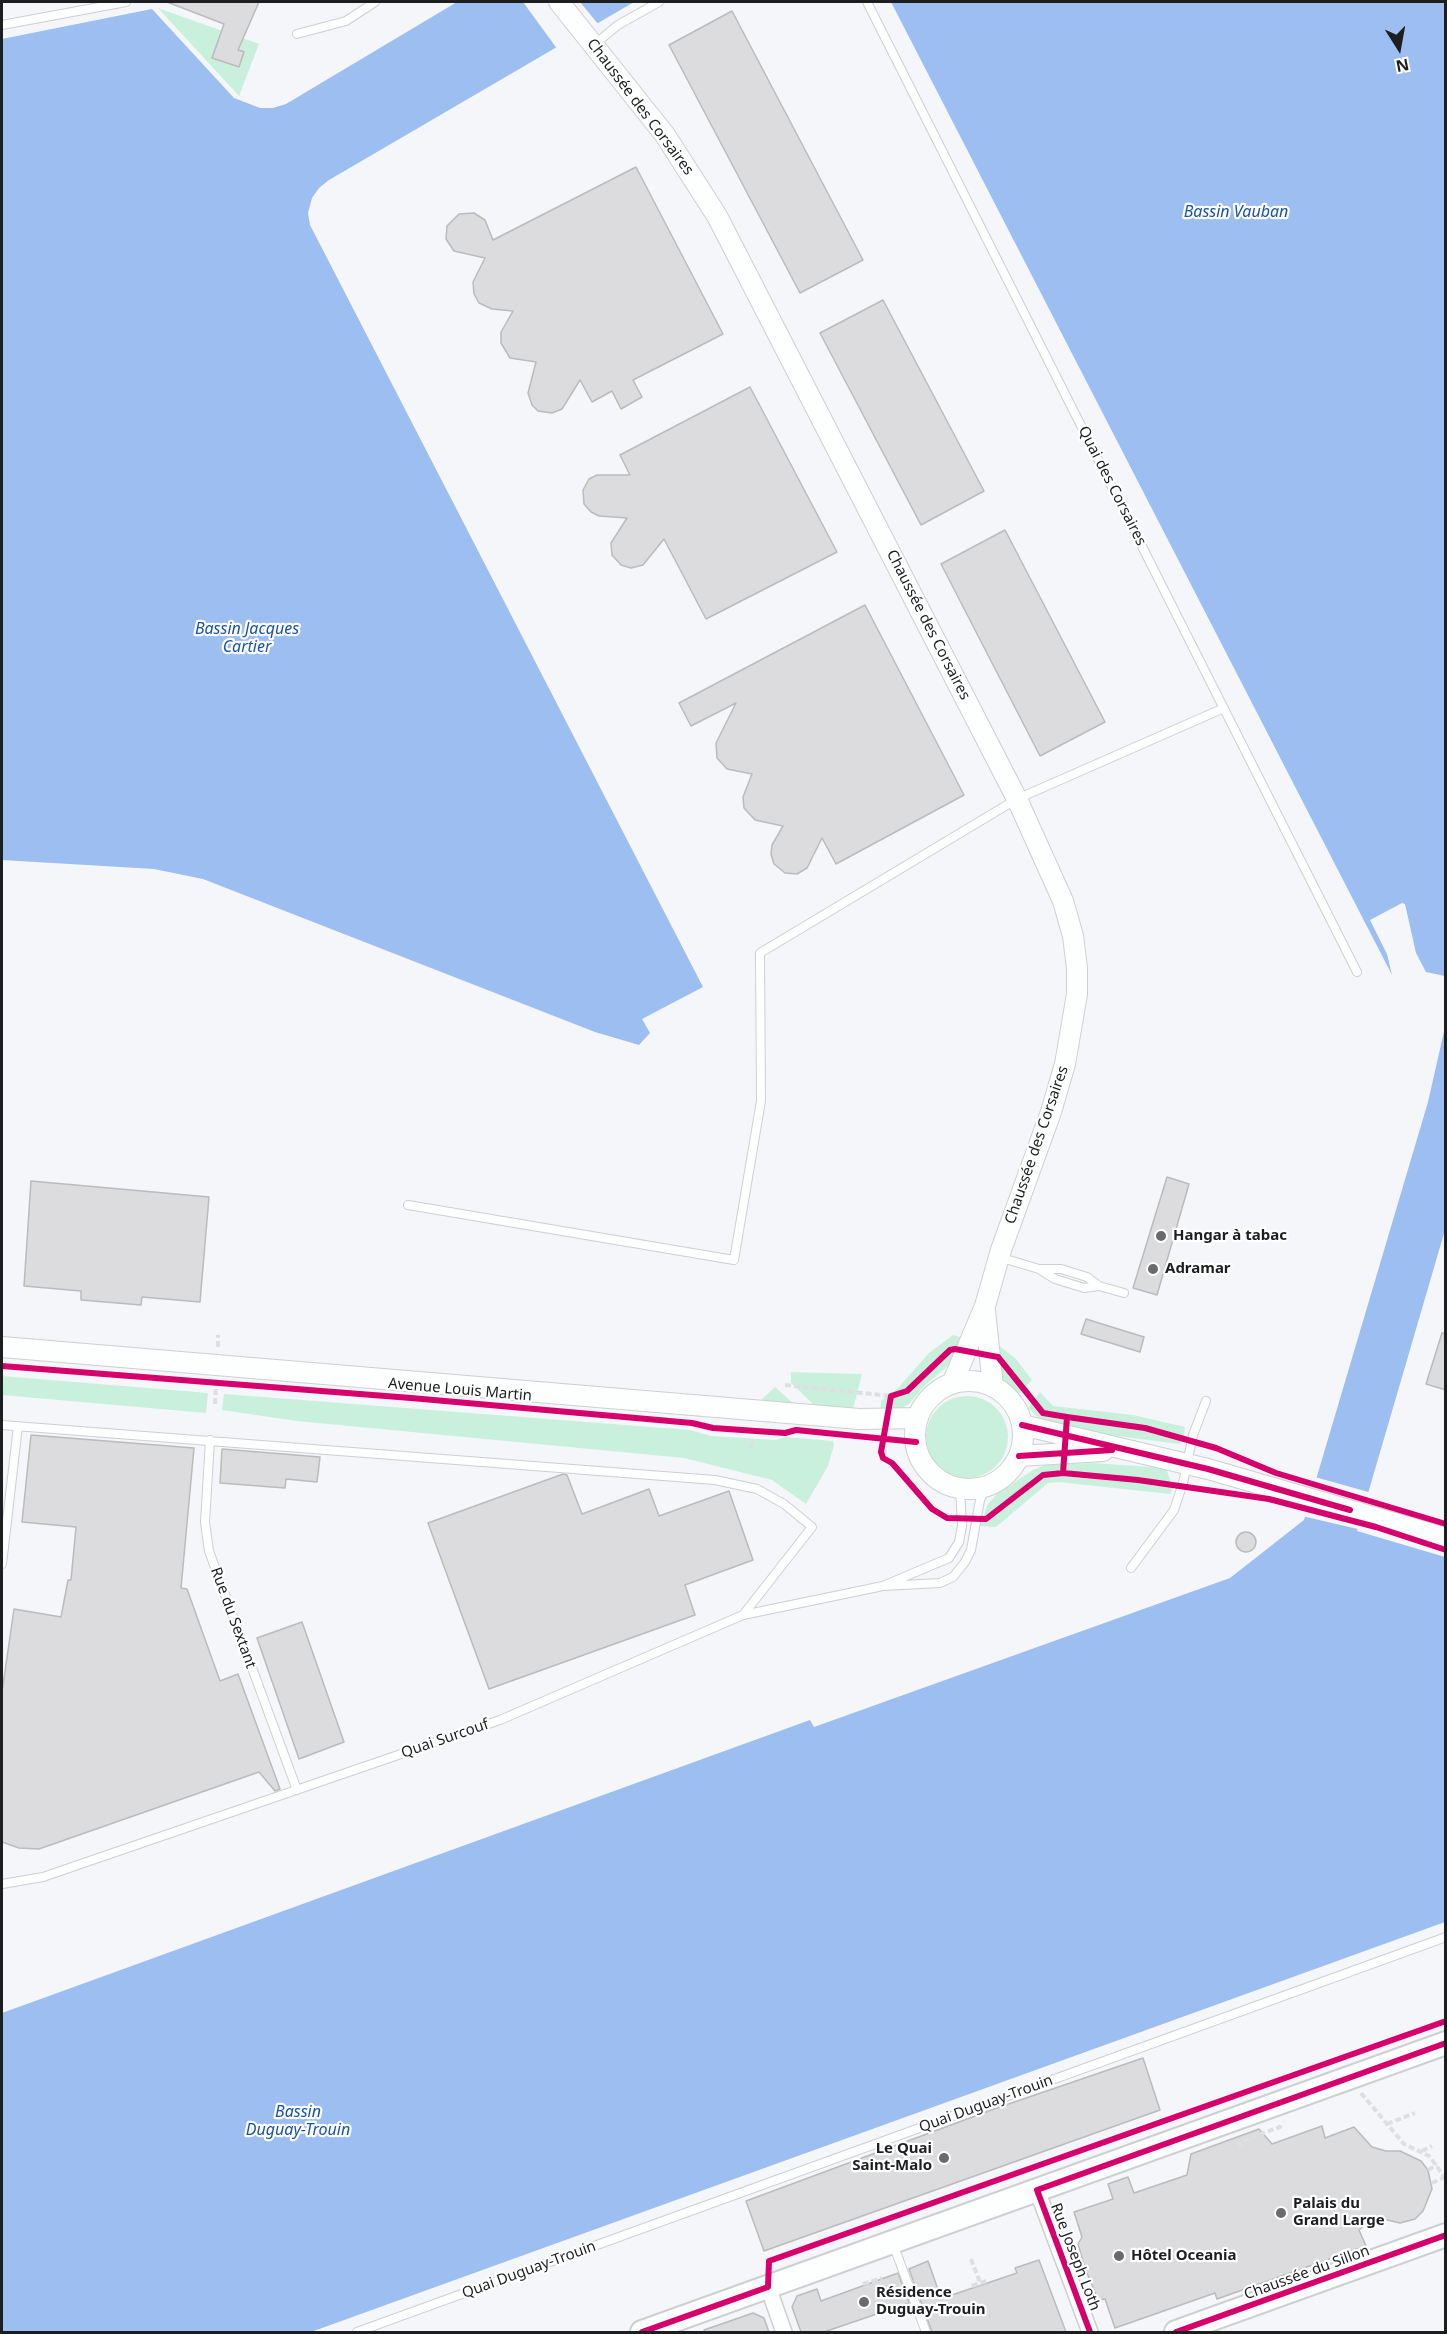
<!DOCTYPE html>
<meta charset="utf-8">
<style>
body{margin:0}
#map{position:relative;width:1447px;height:2334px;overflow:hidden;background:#f4f6f9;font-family:"Noto Sans",sans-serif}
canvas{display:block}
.frame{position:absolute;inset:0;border:3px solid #1c1e20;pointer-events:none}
.north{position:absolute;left:1369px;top:18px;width:60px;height:60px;-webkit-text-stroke:4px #fff;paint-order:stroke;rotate:169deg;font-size:16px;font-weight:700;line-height:24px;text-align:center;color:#1c1e20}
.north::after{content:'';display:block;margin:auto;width:21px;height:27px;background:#1c1e20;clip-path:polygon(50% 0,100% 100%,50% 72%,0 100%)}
</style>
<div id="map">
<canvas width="1447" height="2334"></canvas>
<div class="frame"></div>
<div class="north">N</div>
</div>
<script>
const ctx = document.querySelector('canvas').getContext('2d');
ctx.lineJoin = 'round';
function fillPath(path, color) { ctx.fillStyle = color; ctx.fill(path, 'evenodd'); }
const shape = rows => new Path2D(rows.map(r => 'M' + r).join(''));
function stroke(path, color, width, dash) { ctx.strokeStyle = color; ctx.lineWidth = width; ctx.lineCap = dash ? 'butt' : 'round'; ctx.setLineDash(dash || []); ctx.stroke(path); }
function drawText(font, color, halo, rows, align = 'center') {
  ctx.font = font + ' "Noto Sans",sans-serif'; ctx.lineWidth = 4.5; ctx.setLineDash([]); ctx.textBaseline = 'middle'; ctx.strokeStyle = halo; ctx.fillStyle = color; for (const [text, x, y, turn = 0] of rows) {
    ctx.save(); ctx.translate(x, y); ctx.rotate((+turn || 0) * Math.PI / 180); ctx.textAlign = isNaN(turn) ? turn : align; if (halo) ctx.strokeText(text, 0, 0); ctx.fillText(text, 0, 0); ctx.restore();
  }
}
fillPath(shape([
 [158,8,259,44,239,96],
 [953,1335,963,1338,957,1358,923,1387,909,1404,894,1412,880,1413,881,1401,898,1388,929,1353],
 [998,1345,1015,1358,1032,1380,1018,1395,1005,1385,995,1368],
 [791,1372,862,1374,853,1409,816,1407,791,1383],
 [2,1376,208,1393,206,1413,2,1395],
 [775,1387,793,1403,760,1401],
 [1040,1392,1053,1406,1133,1415,1185,1427,1183,1442,1179,1444,1048,1427,1028,1408],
 [224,1394,690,1430,711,1436,776,1440,785,1437,833,1441,834,1445,828,1466,806,1504,772,1480,684,1458,297,1421,222,1410],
 '926 1437a41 41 0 1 1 82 0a41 41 0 1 1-82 0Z',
 [1092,1463,1166,1468,1173,1489,1170,1494,1059,1482,1048,1483,996,1527,980,1526,988,1504,997,1494,1033,1470,1045,1465]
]), '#c9f0dc');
fillPath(shape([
 [457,2,634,2,329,180,319,188,312,198,308,213,310,225,703,987,642,1019,650,1033,639,1045,595,1032,203,879,154,869,2,860,2,39,152,9,234,98,260,108,273,108,286,104],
 [891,2,1445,2,1445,976,1426,972,1416,953,1405,904,1402,903,1370,920,1387,954,1392,975],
 [1445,1027,1445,1230,1357,1531,1445,1557,1445,1922,311,2332,2,2332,2,2013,810,1720,814,1727,1230,1578,1304,1520,1428,1102]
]), '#9cbef1');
fillPath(shape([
 [523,2,580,2,599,25,558,50],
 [1315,1477,1372,1493,1362,1530,1302,1516]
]), '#f4f6f9');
const building = shape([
 [167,2,259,2,238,50,244,52,239,67,212,58,224,24,167,2],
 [732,11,863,260,800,293,669,45,732,11],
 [636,167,723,334,633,380,642,397,621,409,612,391,592,402,580,380,562,409,552,413,538,411,532,405,528,393,536,362,510,358,501,343,501,332,513,311,492,309,479,303,474,294,473,282,485,258,454,251,446,239,447,226,459,214,474,213,485,220,493,240,636,167],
 [883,300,984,491,921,525,820,333,883,300],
 [750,387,837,552,706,619,664,539,643,565,631,568,621,565,612,555,611,543,627,518,599,516,591,512,584,504,583,490,589,479,597,475,630,475,620,455,750,387],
 [1005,530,1105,722,1040,756,941,564,1005,530],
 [865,605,964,795,836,864,822,838,807,868,797,874,785,873,774,864,771,854,772,845,783,826,755,820,744,808,743,797,752,774,727,769,717,758,716,743,736,703,691,726,679,703,865,605],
 [1167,1177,1189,1184,1157,1295,1133,1288,1167,1177],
 [31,1181,209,1197,200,1302,142,1297,141,1305,81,1300,81,1291,24,1286,31,1181],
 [1086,1319,1144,1337,1140,1352,1081,1334,1086,1319],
 [1442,1333,1446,1333,1446,1390,1426,1384,1442,1333],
 [31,1435,194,1448,181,1588,187,1589,220,1681,238,1674,280,1789,275,1791,259,1772,39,1849,19,1848,2,1842,2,1692,14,1609,61,1617,68,1580,71,1580,76,1527,22,1522,31,1435],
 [222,1449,320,1457,317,1482,286,1479,285,1488,220,1483,222,1449],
 [563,1474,567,1475,582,1514,649,1489,659,1516,729,1491,753,1560,685,1585,695,1615,489,1689,428,1523,563,1474],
 '1236 1542a10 10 0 1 1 20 0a10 10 0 1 1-20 0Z',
 [302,1622,344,1742,299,1759,257,1638,302,1622],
 [1143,2058,1160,2110,764,2251,746,2201,994,2109,1143,2058],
 [1322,2126,1325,2138,1354,2127,1372,2147,1386,2151,1400,2151,1421,2161,1428,2170,1432,2189,1423,2211,1415,2219,1400,2223,1375,2217,1359,2230,1366,2246,1217,2299,1215,2293,1115,2328,1105,2299,1098,2300,1085,2268,1078,2244,1082,2237,1074,2212,1113,2199,1108,2184,1128,2177,1134,2193,1187,2175,1191,2154,1259,2129,1272,2144,1322,2126],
 [1039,2260,1066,2332,932,2332,909,2269,928,2261,940,2295,945,2293,946,2297,1017,2273,1015,2268,1039,2260],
 [898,2273,909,2303,824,2332,801,2332,792,2307,797,2296,817,2289,821,2301,898,2273],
 [753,2313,764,2318,769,2332,705,2332,704,2330,753,2313]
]);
fillPath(building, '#dcdbdd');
stroke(building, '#bbbbbc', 1.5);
const service = shape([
 [867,2,1357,972],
 [2,25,126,2],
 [297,34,346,21,375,2],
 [595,44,618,25,659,2],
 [408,1205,734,1260,761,1101,760,953,1017,799,1224,708],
 [999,1257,1039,1269,1055,1279,1084,1288,1099,1286],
 [1041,1269,1061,1269,1087,1277,1099,1286,1124,1293],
 [2,1425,715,1480,757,1489,784,1504,812,1527,743,1615],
 [210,1440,205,1522,209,1551,297,1790],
 [2,1564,18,1426],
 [1131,1568,1174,1510,1183,1483,1193,1435,1206,1401],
 [885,1585,949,1558,959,1542,962,1526,960,1488],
 [2,1884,43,1877,500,1720,743,1615,883,1586,940,1583,953,1577,965,1562,971,1550,980,1500,984,1491,996,1482],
 [893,2244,926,2332],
 [357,2332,1446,1937]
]);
const minor = shape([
 [1037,2190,1090,2332],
 [768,2287,784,2332]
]);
const tertiary = shape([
 [559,2,665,135,717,216,1017,799,1063,901,1073,936,1077,968,1077,994,1065,1064,1051,1112,1001,1250,985,1306,952,1384],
 [985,1311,993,1386],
 [2,1347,859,1419,918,1418],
 '915 1435a54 54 0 1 1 108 0a54 54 0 1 1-108 0Z',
 [1022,1425,1208,1469,1446,1538],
 [1019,1456,1103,1451]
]);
const secondary = shape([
 [642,2332,1446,2043],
 [1176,2332,1446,2235]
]);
stroke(service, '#cecfd1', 10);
stroke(minor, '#cecfd1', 18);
stroke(tertiary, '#cecfd1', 22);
stroke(secondary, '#cecfd1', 26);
stroke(shape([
 [218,1347,218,1335],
 [785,1385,891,1396],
 [215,1404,216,1384],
 [751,1448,752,1440],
 [1361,2093,1404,2144,1429,2156,1446,2179],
 [1387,2124,1415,2113],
 [1241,2147,1239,2142,1280,2127,1282,2123],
 [1422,2151,1432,2146],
 [1428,2170,1437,2165],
 [1432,2183,1445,2177],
 [971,2259,981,2285],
 [863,2284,882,2278],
 [972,2286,989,2280]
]), '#dedfe0', 4, [6, 3]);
stroke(service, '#fdfefe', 8);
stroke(minor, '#fdfefe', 15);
stroke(tertiary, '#fdfefe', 20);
stroke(secondary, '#fdfefe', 22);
stroke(shape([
 [2,1366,411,1398,692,1423,713,1428,785,1433,796,1430,916,1442],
 [1067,1417,1043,1413,998,1357,955,1349,950,1350,907,1391,891,1396,881,1452,883,1458,892,1463,932,1509,947,1518,986,1519,1043,1475,1063,1473,1138,1480,1269,1499,1376,1527,1446,1550],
 [1022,1425,1208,1469,1350,1510],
 [1019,1456,1112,1450],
 [1063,1473,1067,1417,1145,1428,1216,1448,1276,1473,1446,1524],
 [642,2332,768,2287,769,2261,1446,2021],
 [1090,2332,1037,2190,1446,2043],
 [1176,2332,1446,2235]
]), '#d6006c', 6);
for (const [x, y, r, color] of [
 [1161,1236,6,"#686a6c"],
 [1153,1269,6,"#686a6c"],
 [944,2158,6,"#686a6c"],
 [1281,2213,6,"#686a6c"],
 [1119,2256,6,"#686a6c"],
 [864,2302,6,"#686a6c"]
]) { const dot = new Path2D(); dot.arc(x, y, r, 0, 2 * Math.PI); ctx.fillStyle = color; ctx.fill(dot); stroke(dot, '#fff', 2); }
drawText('15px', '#1c1e20', '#fff', [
 ["Chaussée des Corsaires",640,107,53],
 ["Quai des Corsaires",1112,486,63],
 ["Chaussée des Corsaires",928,625,63],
 ["Chaussée des Corsaires",1037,1145,-71],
 ["Avenue Louis Martin",460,1390,5],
 ["Rue du Sextant",233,1618,70],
 ["Quai Surcouf",445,1739,-19],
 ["Quai Duguay-Trouin",986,2104,-20],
 ["Rue Joseph Loth",1075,2257,69],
 ["Quai Duguay-Trouin",529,2270,-20],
 ["Chaussée du Sillon",1307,2273,-20]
]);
drawText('bold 15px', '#1c1e20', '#fff', [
 ["Hangar à tabac",1173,1236],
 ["Adramar",1165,1269],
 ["Le Quai",932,2149,"right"],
 ["Saint-Malo",932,2166,"right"],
 ["Palais du",1293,2204],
 ["Grand Large",1293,2221],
 ["Hôtel Oceania",1131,2256],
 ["Résidence",876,2293],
 ["Duguay-Trouin",876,2310]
], 'left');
drawText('italic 16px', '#1853a7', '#fff', [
 ["Bassin Vauban",1236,212],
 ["Bassin Jacques",247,629],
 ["Cartier",247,647],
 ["Bassin",298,2112],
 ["Duguay-Trouin",298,2130]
]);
</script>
